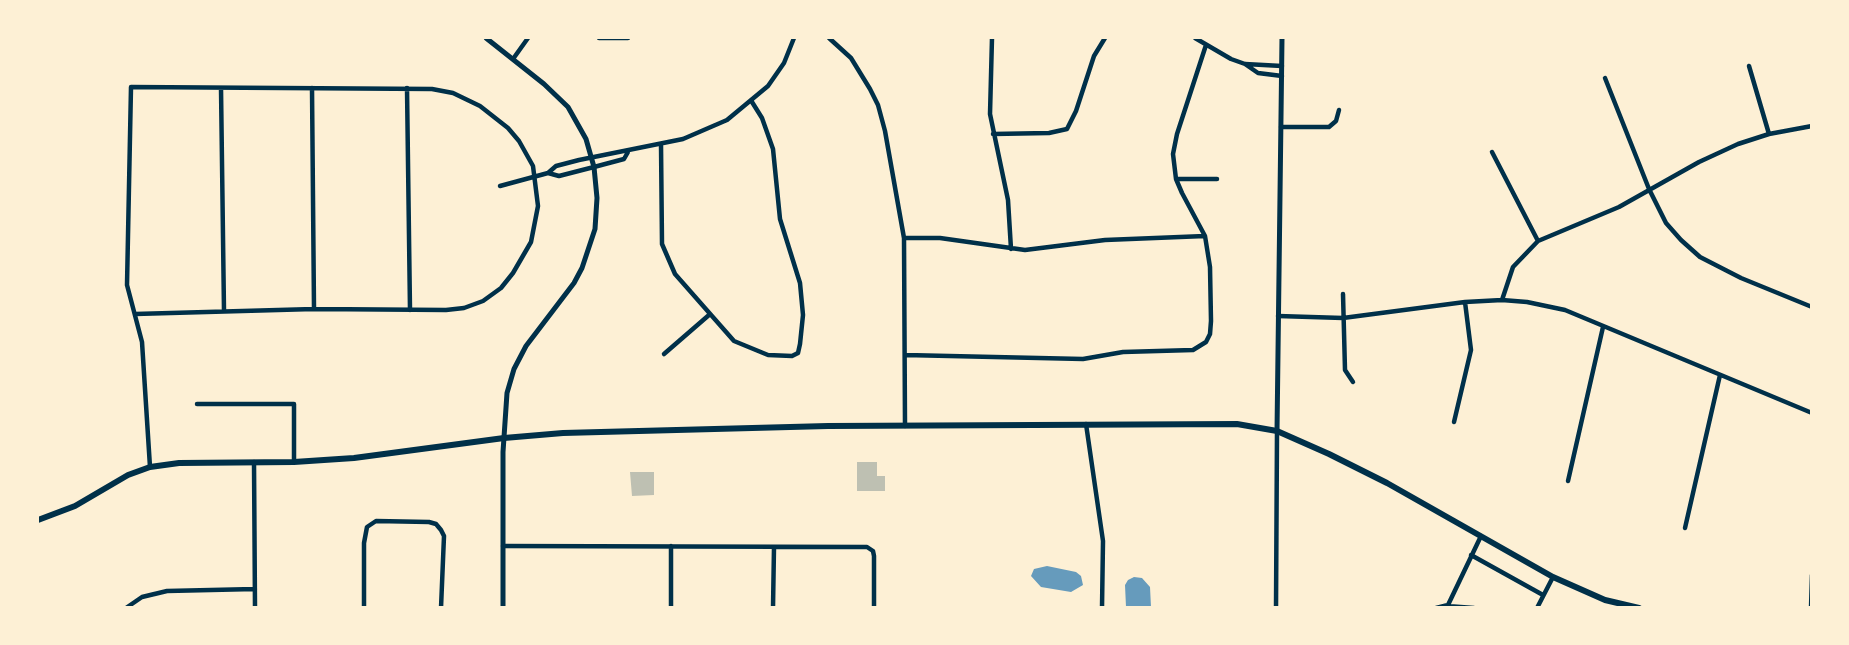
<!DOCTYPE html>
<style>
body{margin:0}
#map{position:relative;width:1849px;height:645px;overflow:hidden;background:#fdf0d5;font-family:"Open Sans",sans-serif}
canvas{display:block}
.frame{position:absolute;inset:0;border:39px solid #fdf0d5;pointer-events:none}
</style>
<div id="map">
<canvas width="1849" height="645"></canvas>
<div class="frame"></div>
</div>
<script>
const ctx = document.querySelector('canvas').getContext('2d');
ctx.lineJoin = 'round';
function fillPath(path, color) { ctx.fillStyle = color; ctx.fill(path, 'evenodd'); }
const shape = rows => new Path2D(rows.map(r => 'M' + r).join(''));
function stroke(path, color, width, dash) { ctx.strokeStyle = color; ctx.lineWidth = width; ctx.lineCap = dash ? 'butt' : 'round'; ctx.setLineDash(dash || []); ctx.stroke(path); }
fillPath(shape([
 [1047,566,1076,572,1081,576,1083,585,1071,592,1041,587,1031,576,1034,569],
 [1134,577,1142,578,1150,587,1151,607,1126,607,1125,585,1128,580]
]), '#669bbc');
fillPath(shape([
 [857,462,877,462,877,476,885,476,885,491,857,491],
 [630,472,654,472,654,495,632,496]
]), '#bec0b2');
stroke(shape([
 [599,38,628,38],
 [829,38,851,58,870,89,878,105,885,131,904,238,905,426],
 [992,38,990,114,1008,200,1011,249],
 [1195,38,1231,59,1245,64,1282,66],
 [513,59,528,38],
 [1245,64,1258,73,1282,76],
 [1749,66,1769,134],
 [1605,78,1649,189,1666,223,1681,240,1700,257,1741,278,1812,307],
 [221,88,224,311],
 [312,88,314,309],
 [407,88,410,310],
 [1281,127,1329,127,1336,121,1339,110],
 [993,134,1049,133,1067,129,1076,111,1094,56,1105,38],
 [661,144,662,244,675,274,734,341,768,355,792,356,798,353,800,344,803,315,800,283,780,219,773,149,762,118,752,102],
 [1492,152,1538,241],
 [548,173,559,176,594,167,624,159,628,152],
 [1176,179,1217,179],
 [500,186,548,173,556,166,579,160,683,139,727,120,768,86,784,63,794,38],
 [904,238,940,238,1025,250,1105,240,1205,236],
 [1343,294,1345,370,1353,382],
 [1502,300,1513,267,1538,241,1619,207,1699,162,1738,144,1769,134,1812,126],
 [135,314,314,309,446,310,464,308,483,301,501,288,513,273,531,242,538,206,533,166,519,141,508,128,480,106,453,93,432,89,131,87,127,285,142,342,150,467],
 [1278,316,1343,318,1465,302,1502,300,1527,302,1565,310,1812,413],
 [664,354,709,315],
 [905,355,1083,359,1123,352,1193,350,1206,342,1210,334,1211,321,1210,267,1205,236,1182,193,1176,179,1173,154,1177,134,1206,45],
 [197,404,294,404,294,462],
 [1454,422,1471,350,1465,302],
 [1086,424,1103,541,1102,608],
 [254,462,255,608],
 [1568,481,1603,327],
 [1685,528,1720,375],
 [503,546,867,547,873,551,874,556,874,608],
 [671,546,671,608],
 [1471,555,1543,595],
 [1447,606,1474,608],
 [126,608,142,597,167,591,255,589],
 [364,608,364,543,367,527,376,521,429,522,436,524,441,530,444,536,441,608],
 [773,608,774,547],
 [1276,608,1277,431],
 [1436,608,1448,605,1481,536],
 [1537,608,1553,577],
 [1811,608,1812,575]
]), '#003049', 4.5);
stroke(shape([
 [486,38,544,84,568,107,586,139,594,167,597,198,595,229,582,268,574,283,526,346,514,369,507,393,503,452,503,608],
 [1277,431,1282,38]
]), '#003049', 5);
stroke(shape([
 [38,520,75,506,128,475,150,467,179,463,294,462,354,458,504,438,563,433,828,426,1237,424,1277,431,1329,454,1387,483,1553,577,1605,600,1639,608]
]), '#003049', 6);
</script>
